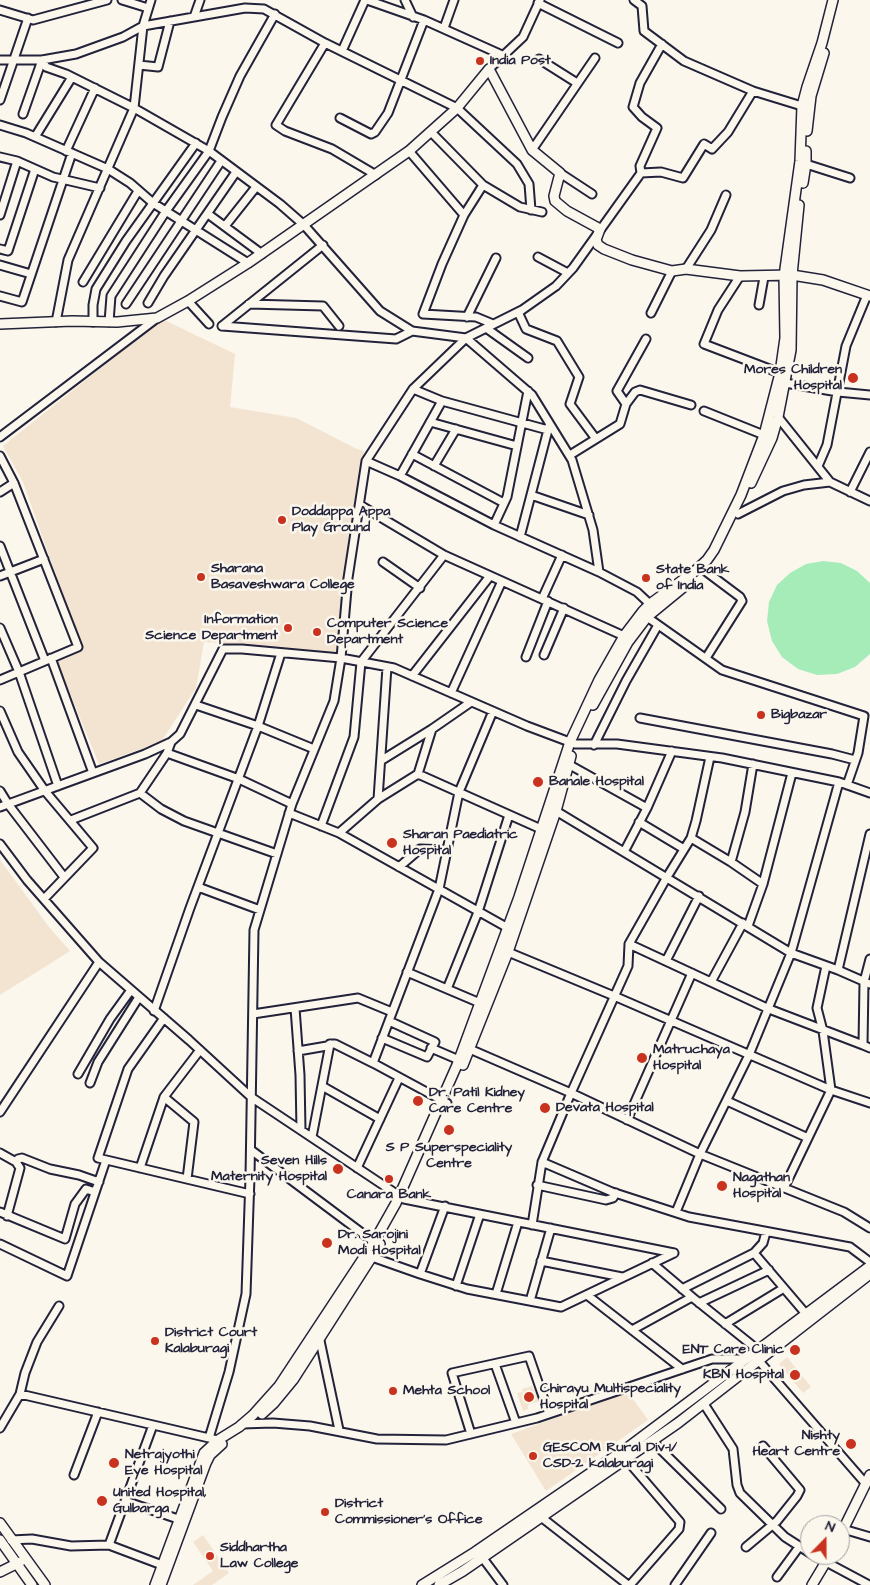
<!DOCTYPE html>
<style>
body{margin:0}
#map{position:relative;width:870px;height:1585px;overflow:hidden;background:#fbf7ec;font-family:"Architects Daughter",sans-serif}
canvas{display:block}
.north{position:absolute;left:800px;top:1515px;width:50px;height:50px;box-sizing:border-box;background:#fbf7ec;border:1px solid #a4a2a5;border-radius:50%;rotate:22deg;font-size:14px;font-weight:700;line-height:20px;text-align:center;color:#22223b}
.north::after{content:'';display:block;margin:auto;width:18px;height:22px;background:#c8321e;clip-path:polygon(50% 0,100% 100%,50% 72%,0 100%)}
</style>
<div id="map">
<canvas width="870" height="1585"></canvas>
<div class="north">N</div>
</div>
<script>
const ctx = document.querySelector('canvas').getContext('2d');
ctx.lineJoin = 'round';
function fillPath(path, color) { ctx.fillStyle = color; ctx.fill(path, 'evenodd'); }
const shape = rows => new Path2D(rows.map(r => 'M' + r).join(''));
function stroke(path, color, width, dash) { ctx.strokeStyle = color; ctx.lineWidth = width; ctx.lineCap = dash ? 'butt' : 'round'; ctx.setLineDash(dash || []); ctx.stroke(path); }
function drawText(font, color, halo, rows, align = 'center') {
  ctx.font = font + ' "Architects Daughter",sans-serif'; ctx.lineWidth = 5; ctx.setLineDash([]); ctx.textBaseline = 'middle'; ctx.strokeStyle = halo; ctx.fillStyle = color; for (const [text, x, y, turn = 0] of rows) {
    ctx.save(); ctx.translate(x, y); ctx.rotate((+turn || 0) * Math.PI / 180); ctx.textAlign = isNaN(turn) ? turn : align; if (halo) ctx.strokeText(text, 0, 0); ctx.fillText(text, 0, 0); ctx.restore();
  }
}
fillPath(shape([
 [162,319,235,354,230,407,296,418,357,449,364,451,354,502,338,654,204,642,196,688,161,742,99,764,57,662,82,649,23,482,3,446],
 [0,860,49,927,70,951,0,995],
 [787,1357,811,1387,803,1393,779,1364],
 [532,1386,533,1389,536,1388,540,1401,528,1405,528,1409,523,1411,517,1393,523,1392,522,1389],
 [628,1392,648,1420,546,1491,511,1434],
 [203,1535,229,1573,212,1585,193,1585,213,1571,193,1542]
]), '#f3e3d1');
fillPath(shape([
 [823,561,841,563,857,571,870,583,870,654,855,667,837,674,817,675,798,669,782,657,772,641,767,621,769,602,777,585,790,573,806,564]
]), '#a6ecb9');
const minor = shape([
 [122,0,148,8],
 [367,0,424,20,502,55],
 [405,0,413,17],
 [634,0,642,6,644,31,684,61,753,91,805,107],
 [538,3,618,43],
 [0,10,33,20,107,0],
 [194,17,200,0],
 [444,28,454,0],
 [325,43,276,125,285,131,332,149,376,175],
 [342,51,365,0],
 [539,59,577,83],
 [0,60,42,60,76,54,123,37,143,26,245,8,264,9,325,43,457,108,517,164,529,184,531,210],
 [42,60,46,67,66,74,134,108,209,151,280,204,304,225,380,311,412,331,466,338,532,395,572,460,593,530,599,572],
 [139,65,158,67,170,21],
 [489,69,523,37,540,0],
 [0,100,28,18],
 [23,114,42,60],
 [340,118,371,134,375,132,388,113,424,20],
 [0,125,26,133,108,169,130,183,153,203,248,263],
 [431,132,483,185,464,215,442,264,423,314,476,317,493,324],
 [35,137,72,77],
 [532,150,595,58],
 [66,151,95,88],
 [409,151,464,215],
 [0,157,17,161,53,177,100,188],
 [806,164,850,178],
 [560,173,592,194],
 [641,173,661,172,683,178,704,144,712,149,728,132,753,91],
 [483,185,520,207,542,212],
 [208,214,262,254],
 [0,215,17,161],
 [225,226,256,187],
 [0,249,8,251,35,169],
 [538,257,568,273],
 [0,265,31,274],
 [686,269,711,230,726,195],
 [740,276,718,310,704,344,780,373],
 [83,282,138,191],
 [0,296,22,302,72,153],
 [188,301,209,324],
 [148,303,164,276,236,172],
 [126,304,221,161],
 [249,304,323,306,339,326],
 [759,305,764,277],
 [518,312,526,329,557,341,579,377,570,404,596,439],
 [651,313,672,271],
 [467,317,496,258],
 [56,322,68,260,134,108,143,26,151,0],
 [93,322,93,305,96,289,126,241,196,143],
 [109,322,111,296,166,211,209,151,222,117,240,76,275,14],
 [222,326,396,339,412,331],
 [222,326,323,245],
 [486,328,528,358],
 [785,383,838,392,870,395],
 [413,389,442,401,548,430],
 [626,404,635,392,640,390,691,405],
 [704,411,764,435],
 [430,422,517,446],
 [0,437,157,318],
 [412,454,504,503],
 [570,455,620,424,626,404,617,391,646,339],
 [0,456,14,483,78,647,0,680],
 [366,461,400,476,494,525,599,572,637,592,653,607],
 [434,466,456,429],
 [818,466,827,445,846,346,867,295],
 [400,476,442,401],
 [830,482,870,501],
 [0,492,14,483],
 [850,492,870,452],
 [531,495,589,515],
 [360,505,444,555],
 [738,514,783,491,804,485,830,482,778,417],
 [494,525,507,497,528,391],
 [520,537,549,426],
 [0,546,45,661],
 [383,562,420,588],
 [704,570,740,597,742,601,706,658],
 [0,576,44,559],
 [542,599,562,555],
 [647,617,722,670,864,716,858,753,847,785],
 [0,628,19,672,58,786],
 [544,655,564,608],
 [526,657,548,601],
 [51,658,93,773],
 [387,667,378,799,418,774,541,829],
 [412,676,490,576],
 [451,693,502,581],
 [196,705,258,726,314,749],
 [0,711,18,752,45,791,93,848,44,899],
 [640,718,832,754,855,760],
 [594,745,626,681,658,625],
 [167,753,239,779,292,804],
 [382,760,432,729,471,702],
 [568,764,647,808],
 [418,774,432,729],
 [0,791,8,804,64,877],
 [140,793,161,809,184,821,277,854],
 [0,807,145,754,171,742,180,734,223,649,242,649,341,658,394,668,527,726,575,744,617,744,722,758,839,782,870,793],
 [556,811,791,953,838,970,870,984],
 [289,813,339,833,508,928],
 [71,820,140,793,167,753,171,742],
 [639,822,684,849],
 [321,826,354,737,361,662,444,555,624,636],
 [339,833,378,799],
 [691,838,731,862,763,884],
 [0,844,27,880,99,962,189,1040,251,1097,404,1199,674,1253],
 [624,852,647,808,672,751],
 [731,862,745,812,753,764],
 [399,867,420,849,447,850],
 [198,887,260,910],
 [748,926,763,884,792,773],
 [629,944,769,1009,863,1045],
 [508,952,614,996,831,1090,870,1103],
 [870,959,864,982,863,1045,870,1048],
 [666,961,699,896],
 [838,970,870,834],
 [407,972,480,1003],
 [711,982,743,923],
 [447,989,478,912,509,815],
 [295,1008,300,1075,301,1130],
 [154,1011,190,908,258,726,281,653],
 [253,1014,358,998,392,1012],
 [164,1018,128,1069,98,1158,250,1194],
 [382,1038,427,1057,435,1042,389,1021],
 [465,1047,571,1093,700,1154,844,1212,870,1228],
 [431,1048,459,1060],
 [298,1051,327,1046,330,1044],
 [78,1074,110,1019,131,990],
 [90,1083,98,1062,139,997],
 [322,1086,380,1119],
 [164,1097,194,1122,187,1179],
 [727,1101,808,1138],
 [447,1103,373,1063,439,889,459,792,493,711],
 [0,1112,99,962],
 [627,1120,692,973],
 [312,1137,330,1044,335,1044,373,1063],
 [251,1150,374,1242],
 [0,1153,16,1162,20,1168,7,1216],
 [16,1162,18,1159,22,1158,50,1169,79,1175,99,1182],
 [542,1162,612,1192,689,1217,850,1247,870,1262],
 [140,1168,164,1097,200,1050],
 [357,1168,399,1078],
 [537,1185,606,1200,613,1198,616,1193],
 [784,1188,831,1090,823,1031,817,1008,826,966],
 [0,1212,65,1239,75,1204,86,1189,95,1192],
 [676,1212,700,1154,749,1055,791,953,839,782],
 [532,1225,542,1162,571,1093,628,966,629,944,667,877,691,838,696,821,710,757],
 [0,1244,67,1276,106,1160],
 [754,1253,806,1314],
 [369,1256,420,1274,467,1289,561,1307,674,1253],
 [541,1261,622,1277],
 [652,1263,692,1297],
 [420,1274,445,1206],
 [456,1286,480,1214],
 [682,1289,754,1253,763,1243,766,1232],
 [496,1294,518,1222],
 [587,1295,682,1369],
 [530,1301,551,1228],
 [699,1303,769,1270],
 [725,1324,784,1288],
 [632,1330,692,1297,758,1350],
 [319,1336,339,1430],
 [759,1361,866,1484],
 [495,1364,516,1423],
 [20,1394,25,1373,37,1342,59,1306],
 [704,1404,733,1449,737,1485,740,1493,785,1537,810,1553],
 [242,1424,273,1423,310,1426,377,1439,446,1440,537,1418,712,1359,747,1359],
 [0,1428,20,1394,209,1438],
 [471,1434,452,1373,529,1356,549,1414],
 [221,1441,209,1438,229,1372,246,1294,250,1177,254,930,292,804,334,701,341,658,348,578,366,461,413,389,466,338,522,310,556,286,573,268,641,173,640,166,657,128,642,117,633,107,640,83,662,44],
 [652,1441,721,1509],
 [626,1459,680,1522,679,1529,630,1585],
 [74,1475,98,1412],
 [125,1501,178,1519],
 [541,1517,628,1585],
 [843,1529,870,1537],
 [11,1540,32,1539,71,1546,109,1545,162,1565],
 [109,1545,153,1425],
 [746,1547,777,1521,797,1496,800,1490,763,1446],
 [813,1555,869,1585],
 [482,1557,503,1585],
 [777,1577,799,1547],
 [675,1585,711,1533]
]);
const major = shape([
 [807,131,811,96,824,53],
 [803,183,806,164,806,151],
 [0,324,72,321,117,322,157,318,188,301,248,263,409,151,457,108,489,69,532,150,560,173,554,196,555,201,567,211,600,229,596,240,598,245,604,249,632,260,672,271,686,269,740,276,792,275,823,280,870,296],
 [751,483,772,438,778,417,791,350,792,275,799,205],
 [593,705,628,642,647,617,686,585],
 [463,1065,508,952,556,811,571,756],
 [262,1414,274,1403,293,1380,380,1244],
 [0,1523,45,1585],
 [840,1536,870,1475],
 [0,1540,32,1585],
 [0,1572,20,1562],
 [155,1585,204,1453,218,1440,239,1427,253,1415,279,1386,374,1242,396,1203,457,1065,519,897,570,742,599,680,624,636,643,611,650,604,695,571,707,560,714,550,741,495,764,435,780,373,785,338,784,276,800,161,802,106,807,87,822,43,833,0],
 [161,1585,206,1463,210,1455,222,1444],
 [422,1585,475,1552,627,1448,870,1266],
 [439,1585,463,1571,678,1423,870,1274],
 [812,1585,830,1555]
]);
stroke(minor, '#22223b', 11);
stroke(major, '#22223b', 12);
stroke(minor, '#fbf7ec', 7);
stroke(major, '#fbf7ec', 9);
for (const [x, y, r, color] of [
 [480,61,5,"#c8321e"],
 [853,378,6,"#c8321e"],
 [282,520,5,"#c8321e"],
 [201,577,5,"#c8321e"],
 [646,578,5,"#c8321e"],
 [288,628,5,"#c8321e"],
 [317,632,5,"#c8321e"],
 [761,715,5,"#c8321e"],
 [538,782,6,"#c8321e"],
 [392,843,6,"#c8321e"],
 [642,1058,6,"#c8321e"],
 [418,1101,6,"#c8321e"],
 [545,1108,6,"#c8321e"],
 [449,1130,6,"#c8321e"],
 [338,1169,6,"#c8321e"],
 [389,1179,5,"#c8321e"],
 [722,1186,6,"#c8321e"],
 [327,1243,6,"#c8321e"],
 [155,1341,5,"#c8321e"],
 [795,1350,6,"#c8321e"],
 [795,1375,6,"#c8321e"],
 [393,1391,5,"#c8321e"],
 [529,1397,6,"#c8321e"],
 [851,1444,6,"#c8321e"],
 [533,1456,5,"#c8321e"],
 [114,1463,6,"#c8321e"],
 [102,1501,6,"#c8321e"],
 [325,1512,5,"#c8321e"],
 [210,1556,5,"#c8321e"]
]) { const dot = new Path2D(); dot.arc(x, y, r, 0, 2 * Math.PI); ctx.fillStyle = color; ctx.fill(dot); stroke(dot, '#fbf7ec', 2); }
drawText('bold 14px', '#22223b', '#fbf7ec', [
 ["India Post",490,61],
 ["Mores Children",842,370,"right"],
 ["Hospital",842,386,"right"],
 ["Doddappa Appa",292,512],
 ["Play Ground",292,528],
 ["Sharana",211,569],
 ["Basaveshwara College",211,585],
 ["State Bank",656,570],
 ["of India",656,586],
 ["Information",278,620,"right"],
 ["Science Department",278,636,"right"],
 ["Computer Science",327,624],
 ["Department",327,640],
 ["Bigbazar",771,715],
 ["Banale Hospital",549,782],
 ["Sharan Paediatric",403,835],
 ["Hospital",403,851],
 ["Matruchaya",653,1050],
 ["Hospital",653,1066],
 ["Dr. Patil Kidney",429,1093],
 ["Care Centre",429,1109],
 ["Devata Hospital",556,1108],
 ["S P Superspeciality",449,1148,"center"],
 ["Centre",449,1164,"center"],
 ["Seven Hills",327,1161,"right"],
 ["Maternity Hospital",327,1177,"right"],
 ["Nagathan",733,1178],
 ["Hospital",733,1194],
 ["Canara Bank",389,1195,"center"],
 ["Dr. Sarojini",338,1235],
 ["Modi Hospital",338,1251],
 ["District Court",165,1333],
 ["Kalaburagi",165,1349],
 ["ENT Care Clinic",784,1350,"right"],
 ["KBN Hospital",784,1375,"right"],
 ["Chirayu Multispeciality",540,1389],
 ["Hospital",540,1405],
 ["Mehta School",403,1391],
 ["Nishty",840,1436,"right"],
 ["Heart Centre",840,1452,"right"],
 ["GESCOM Rural Div-1/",543,1448],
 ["CSD-2 kalaburagi",543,1464],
 ["Netrajyothi",125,1455],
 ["Eye Hospital",125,1471],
 ["United Hospital,",113,1493],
 ["Gulbarga",113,1509],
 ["District",335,1504],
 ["Commissioner's Office",335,1520],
 ["Siddhartha",220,1548],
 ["Law College",220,1564]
], 'left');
</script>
